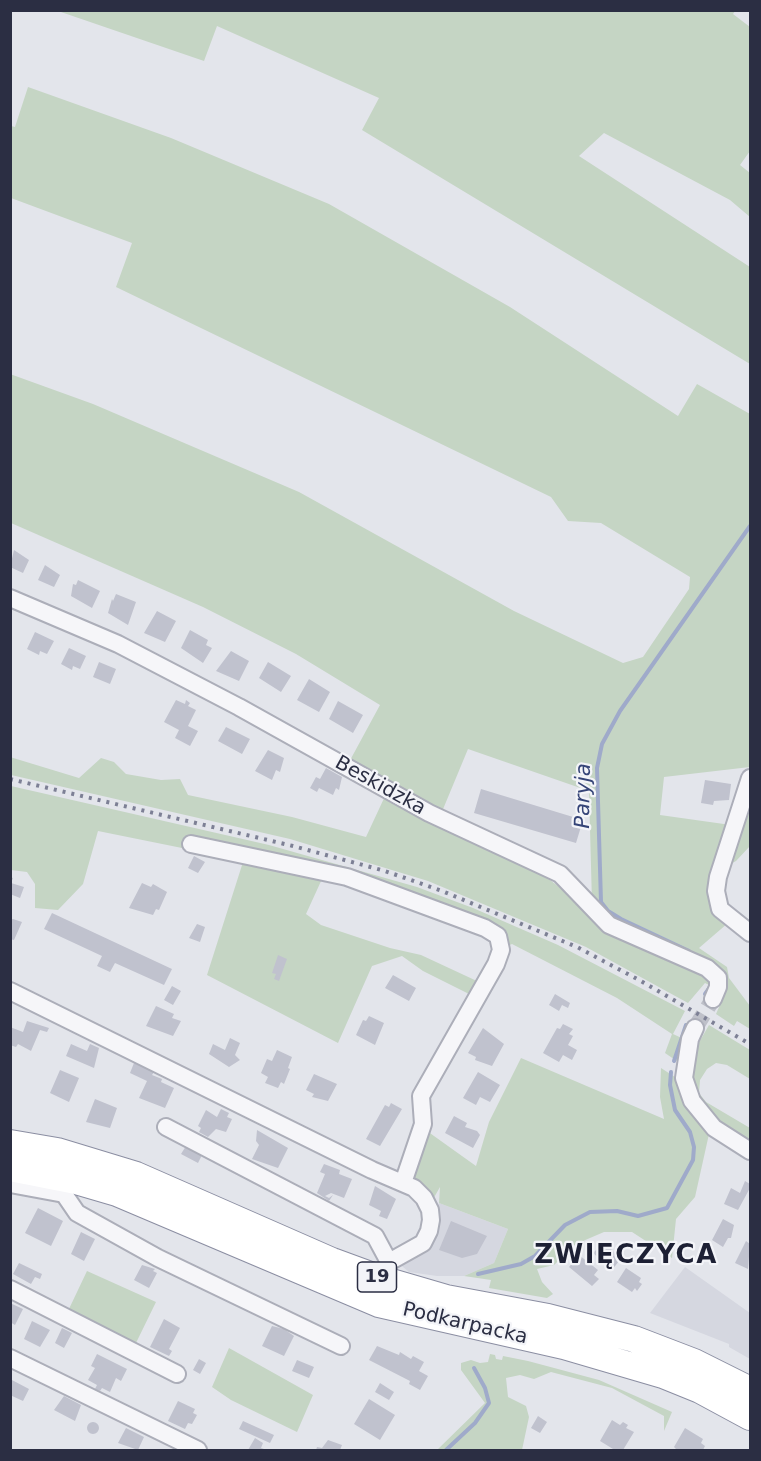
<!DOCTYPE html>
<meta charset="utf-8">
<style>
body{margin:0}
#map{position:relative;width:761px;height:1461px;overflow:hidden;background:#e3e5eb;font-family:"DejaVu Sans",sans-serif}
canvas{display:block}
.frame{position:absolute;inset:0;border:12px solid #2b2e43;pointer-events:none}
</style>
<div id="map">
<canvas width="761" height="1461"></canvas>
<div class="frame"></div>
</div>
<script>
const ctx = document.querySelector('canvas').getContext('2d');
ctx.lineJoin = 'round';
function fillPath(path, color) { ctx.fillStyle = color; ctx.fill(path, 'evenodd'); }
const shape = rows => new Path2D(rows.map(r => 'M' + r).join(''));
function stroke(path, color, width, dash) { ctx.strokeStyle = color; ctx.lineWidth = width; ctx.lineCap = dash ? 'butt' : 'round'; ctx.setLineDash(dash || []); ctx.stroke(path); }
function drawText(font, color, halo, rows, align = 'center') {
  ctx.font = font + ' "DejaVu Sans",sans-serif'; ctx.lineWidth = 4.5; ctx.setLineDash([]); ctx.textBaseline = 'middle'; ctx.strokeStyle = halo; ctx.fillStyle = color; for (const [text, x, y, turn = 0] of rows) {
    ctx.save(); ctx.translate(x, y); ctx.rotate((+turn || 0) * Math.PI / 180); ctx.textAlign = isNaN(turn) ? turn : align; if (halo) ctx.strokeText(text, 0, 0); ctx.fillText(text, 0, 0); ctx.restore();
  }
}
fillPath(shape([
 [439,1203,508,1229,494,1263,464,1276,437,1276,409,1272,403,1267,400,1264,435,1215],
 [685,1267,750,1313,750,1359,729,1347,729,1344,650,1313]
]), '#d5d7e0');
fillPath(shape([
 [58,11,735,11,733,14,750,27,750,151,740,165,750,173,750,217,730,200,604,133,579,156,750,267,750,364,362,130,379,98,217,26,204,61],
 [28,87,171,138,329,204,510,307,678,416,697,384,750,414,750,767,664,777,660,815,731,825,715,866,728,923,699,948,727,967,729,978,750,1006,750,1029,737,1021,734,1026,716,1014,723,998,720,992,723,983,611,920,592,903,589,791,468,749,441,814,348,764,380,705,296,654,203,607,11,523,10,374,93,404,299,492,514,611,623,663,643,657,689,589,690,577,601,523,568,521,551,497,116,287,132,243,11,198,11,126,15,127],
 [10,757,79,778,101,758,114,762,126,774,161,780,180,779,188,795,292,817,366,837,386,794,532,866,581,904,710,977,713,987,705,983,688,1003,586,947,428,881,290,839,11,775],
 [11,786,269,845,417,887,473,908,558,945,685,1011,673,1034,686,1040,681,1064,665,1053,672,1034,617,998,512,944,505,947,477,920,193,839,182,848,98,831,83,884,58,910,35,908,35,884,27,872,11,870],
 [750,798,750,846,736,861,727,866],
 [243,862,322,879,306,914,321,925,390,948,421,955,479,982,469,994,423,971,402,956,372,966,338,1043,207,975],
 [709,1025,750,1050,750,1079,727,1065,716,1063,707,1069,700,1080,699,1093,706,1102,750,1128,750,1145,723,1128,693,1089,692,1067,697,1046],
 [521,1058,664,1119,660,1097,661,1068,678,1079,709,1134,695,1197,676,1219,672,1258,632,1232,604,1232,576,1244,554,1265,537,1269,542,1282,553,1294,547,1298,489,1288,491,1280,464,1276,494,1263,508,1229,439,1203,440,1187,432,1201,413,1176,427,1131,476,1166,489,1122],
 [87,1271,156,1302,135,1345,68,1311],
 [229,1348,313,1395,297,1432,231,1400,212,1387],
 [490,1354,495,1355,496,1359,502,1360,503,1356,528,1361,599,1380,672,1412,664,1431,664,1416,612,1388,551,1372,534,1379,520,1375,506,1378,508,1397,526,1406,529,1417,522,1450,437,1450,485,1403,461,1370,461,1363,471,1360,480,1363,488,1362]
]), '#c5d5c4');
stroke(shape([
 [689,951,621,919,608,911,601,902,597,768,602,744,620,711,750,526],
 [705,994,710,987],
 [674,1061,686,1025],
 [478,1274,521,1264,535,1256,565,1225,590,1212,617,1211,638,1216,667,1208,693,1160,694,1147,690,1132,675,1110,670,1085,671,1072],
 [446,1450,475,1423,489,1403,485,1388,474,1368]
]), '#9faaca', 4);
fillPath(shape([
 [14,550,29,560,23,573,10,567],
 [45,565,60,575,54,587,38,580],
 [78,580,100,591,92,608,71,596,73,584,76,585],
 [116,594,136,602,128,625,108,613,112,599,113,601],
 [157,611,176,621,165,642,144,633],
 [190,630,208,640,206,645,212,648,203,663,181,648],
 [35,632,54,641,47,654,40,651,39,655,27,649],
 [69,648,86,656,80,669,73,666,72,670,61,664],
 [231,651,249,661,239,681,216,671],
 [99,662,116,669,110,684,93,677],
 [268,662,291,676,281,692,259,678],
 [309,679,330,692,319,712,297,700],
 [176,700,185,704,186,700,190,703,188,706,196,710,188,726,198,731,190,746,175,738,179,730,164,722],
 [338,701,363,715,353,733,329,719],
 [226,727,250,739,242,754,218,741],
 [268,750,284,758,280,772,276,770,272,780,255,771],
 [326,768,342,777,339,790,336,788,333,795,319,788,317,792,310,788,316,777,320,779],
 [705,780,731,784,729,800,714,801,713,805,701,803],
 [481,789,583,820,576,843,474,813],
 [194,856,205,862,198,873,188,868],
 [10,877,13,878,11,883,24,887,20,898,10,894],
 [142,883,151,887,153,884,167,892,159,910,156,909,153,915,129,908],
 [52,913,172,969,164,985,115,963,110,972,97,966,102,956,44,929],
 [13,919,22,922,14,940,10,939,10,920],
 [197,924,205,927,200,942,189,938],
 [278,955,287,959,279,981,274,979,276,974,272,973],
 [393,975,416,988,409,1001,385,988],
 [172,986,181,991,173,1005,164,1000],
 [555,994,570,1003,568,1008,562,1005,559,1011,549,1005],
 [156,1006,174,1014,172,1018,181,1021,173,1036,146,1026],
 [369,1016,384,1023,375,1045,356,1035,363,1020,366,1021],
 [27,1021,49,1028,47,1032,40,1030,31,1051,18,1044,16,1047,10,1045,10,1027,23,1032],
 [563,1024,573,1029,569,1034,573,1036,568,1045,577,1050,572,1060,563,1055,559,1062,543,1053,557,1028,560,1029],
 [483,1028,504,1044,492,1066,475,1060,476,1057,468,1053],
 [230,1038,240,1043,235,1055,240,1060,229,1067,209,1054,213,1044,225,1050],
 [71,1044,87,1051,90,1044,99,1048,94,1068,66,1056],
 [277,1050,292,1057,288,1068,290,1069,284,1084,281,1082,278,1088,265,1083,268,1077,261,1073,267,1059,272,1061],
 [134,1063,154,1072,152,1075,162,1079,161,1082,174,1088,165,1108,139,1098,147,1081,130,1073],
 [60,1070,79,1078,69,1102,50,1093],
 [478,1072,500,1085,490,1102,480,1097,476,1105,463,1098],
 [314,1074,337,1084,328,1101,312,1097,314,1094,306,1090],
 [95,1099,117,1108,110,1128,86,1122],
 [391,1103,402,1109,380,1146,366,1139,385,1105,389,1107],
 [221,1109,229,1113,227,1117,232,1119,226,1132,216,1129,208,1137,199,1132,201,1128,198,1126,206,1110,217,1117],
 [454,1116,467,1123,465,1127,477,1131,480,1135,473,1148,445,1133],
 [257,1130,288,1148,278,1168,252,1159,259,1145,256,1141],
 [186,1146,202,1155,198,1163,181,1154],
 [324,1164,340,1170,339,1174,352,1179,344,1198,331,1193,325,1196,329,1198,333,1195,329,1201,317,1193,325,1174,320,1172],
 [745,1181,750,1184,750,1188,738,1210,724,1204,731,1188,740,1193],
 [375,1186,396,1199,387,1219,379,1216,381,1211,369,1205],
 [38,1208,63,1221,51,1246,25,1233],
 [723,1219,734,1225,731,1238,728,1238,723,1247,712,1240],
 [451,1221,487,1236,477,1254,462,1258,439,1250],
 [81,1232,95,1239,84,1261,71,1254],
 [746,1241,750,1244,748,1269,735,1263],
 [604,1242,618,1256,616,1258,619,1261,612,1270,593,1253],
 [579,1255,598,1270,594,1275,599,1279,592,1286,569,1267],
 [19,1263,42,1274,40,1279,35,1277,31,1284,13,1274],
 [142,1265,155,1269,153,1271,157,1273,149,1288,134,1280],
 [626,1268,641,1278,639,1282,642,1284,637,1291,635,1288,632,1292,617,1282],
 [10,1303,23,1309,15,1325,10,1322],
 [164,1319,180,1328,169,1349,172,1351,169,1356,150,1347],
 [32,1321,50,1330,40,1347,24,1339],
 [272,1326,284,1329,294,1336,284,1356,262,1346],
 [62,1328,72,1333,64,1348,55,1343],
 [377,1346,399,1355,400,1352,411,1359,413,1356,424,1362,419,1371,428,1376,420,1390,409,1384,410,1381,369,1360],
 [97,1354,127,1369,121,1381,116,1378,110,1392,102,1388,100,1391,95,1389,97,1385,88,1380,95,1368,91,1366],
 [199,1359,206,1363,200,1374,193,1370],
 [297,1360,314,1367,309,1378,292,1371],
 [10,1379,29,1389,23,1401,10,1395],
 [380,1383,394,1392,389,1400,375,1392],
 [64,1396,81,1405,75,1421,54,1410],
 [369,1399,395,1415,380,1440,354,1424],
 [178,1401,195,1409,193,1413,197,1415,192,1424,188,1423,185,1429,168,1421],
 [538,1416,547,1422,540,1433,531,1428],
 [612,1420,620,1425,623,1422,628,1425,626,1428,634,1432,623,1450,613,1449,600,1441],
 [243,1421,274,1435,270,1443,239,1429],
 '87 1428a6 6 0 1 1 12 0a6 6 0 1 1-12 0Z',
 [126,1428,144,1437,138,1450,118,1443],
 [685,1428,703,1439,701,1443,705,1446,703,1450,677,1450,674,1447],
 [255,1438,263,1443,261,1448,267,1450,248,1450],
 [328,1440,342,1445,340,1450,316,1450,317,1447,322,1448]
]), '#c0c2ce');
stroke(shape([
 [695,1028,713,999]
]), '#bec0c9', 16, [16, 8]);
const minor = shape([
 [10,598,118,644,239,707,429,813,560,874,609,925,707,968,718,978,718,987,713,999],
 [750,778,718,877,716,891,720,909,750,933],
 [191,844,347,877,485,928,498,936,501,950,496,964,421,1096,423,1124,403,1183],
 [10,991,372,1170,414,1188,424,1198,430,1210,431,1220,429,1231,423,1243,389,1262,381,1279],
 [695,1028,690,1039,684,1078,692,1101,714,1128,750,1151],
 [166,1127,375,1236,389,1262],
 [10,1184,64,1194,77,1213,158,1258,341,1346],
 [10,1289,177,1374],
 [10,1358,198,1450]
]);
const highway = shape([
 [10,1143,57,1151,136,1175,332,1261,381,1279,446,1298,548,1317,634,1339,694,1362,750,1390],
 [10,1168,76,1181,117,1193,379,1304,564,1346,663,1375,700,1390,750,1417]
]);
stroke(minor, '#acaeb9', 20);
stroke(highway, '#8b8ea2', 28);
stroke(minor, '#f6f6f9', 16);
stroke(highway, '#fff', 26);
stroke(shape([
 [10,779,293,846,385,871,442,891,577,947,641,981,750,1044]
]), '#7d8095', 4, [3, 6]);
for (const [x, y, w] of [
 [377,1277,39]
]) { const box = new Path2D(); box.roundRect(x - w / 2, y - 15, w, 30, 4.5); ctx.fillStyle = '#f3f4f8'; ctx.fill(box); stroke(box, '#2b2e43', 1.5); }
drawText('bold 18px', '#2b2e43', null, [
 ["19",377,1277]
]);
drawText('20px', '#2b2e43', '#f3f4f8', [
 ["Beskidzka",380,786,29],
 ["Podkarpacka",465,1324,13]
]);
drawText('italic 21px', '#354477', '#f3f4f8', [
 ["Paryja",584,796,-89]
]);
ctx.letterSpacing = '1.5px';
drawText('bold 26px', '#1d2034', '#f3f4f8', [
 ["ZWIĘCZYCA",626,1256]
]);
ctx.letterSpacing = '0px';
</script>
